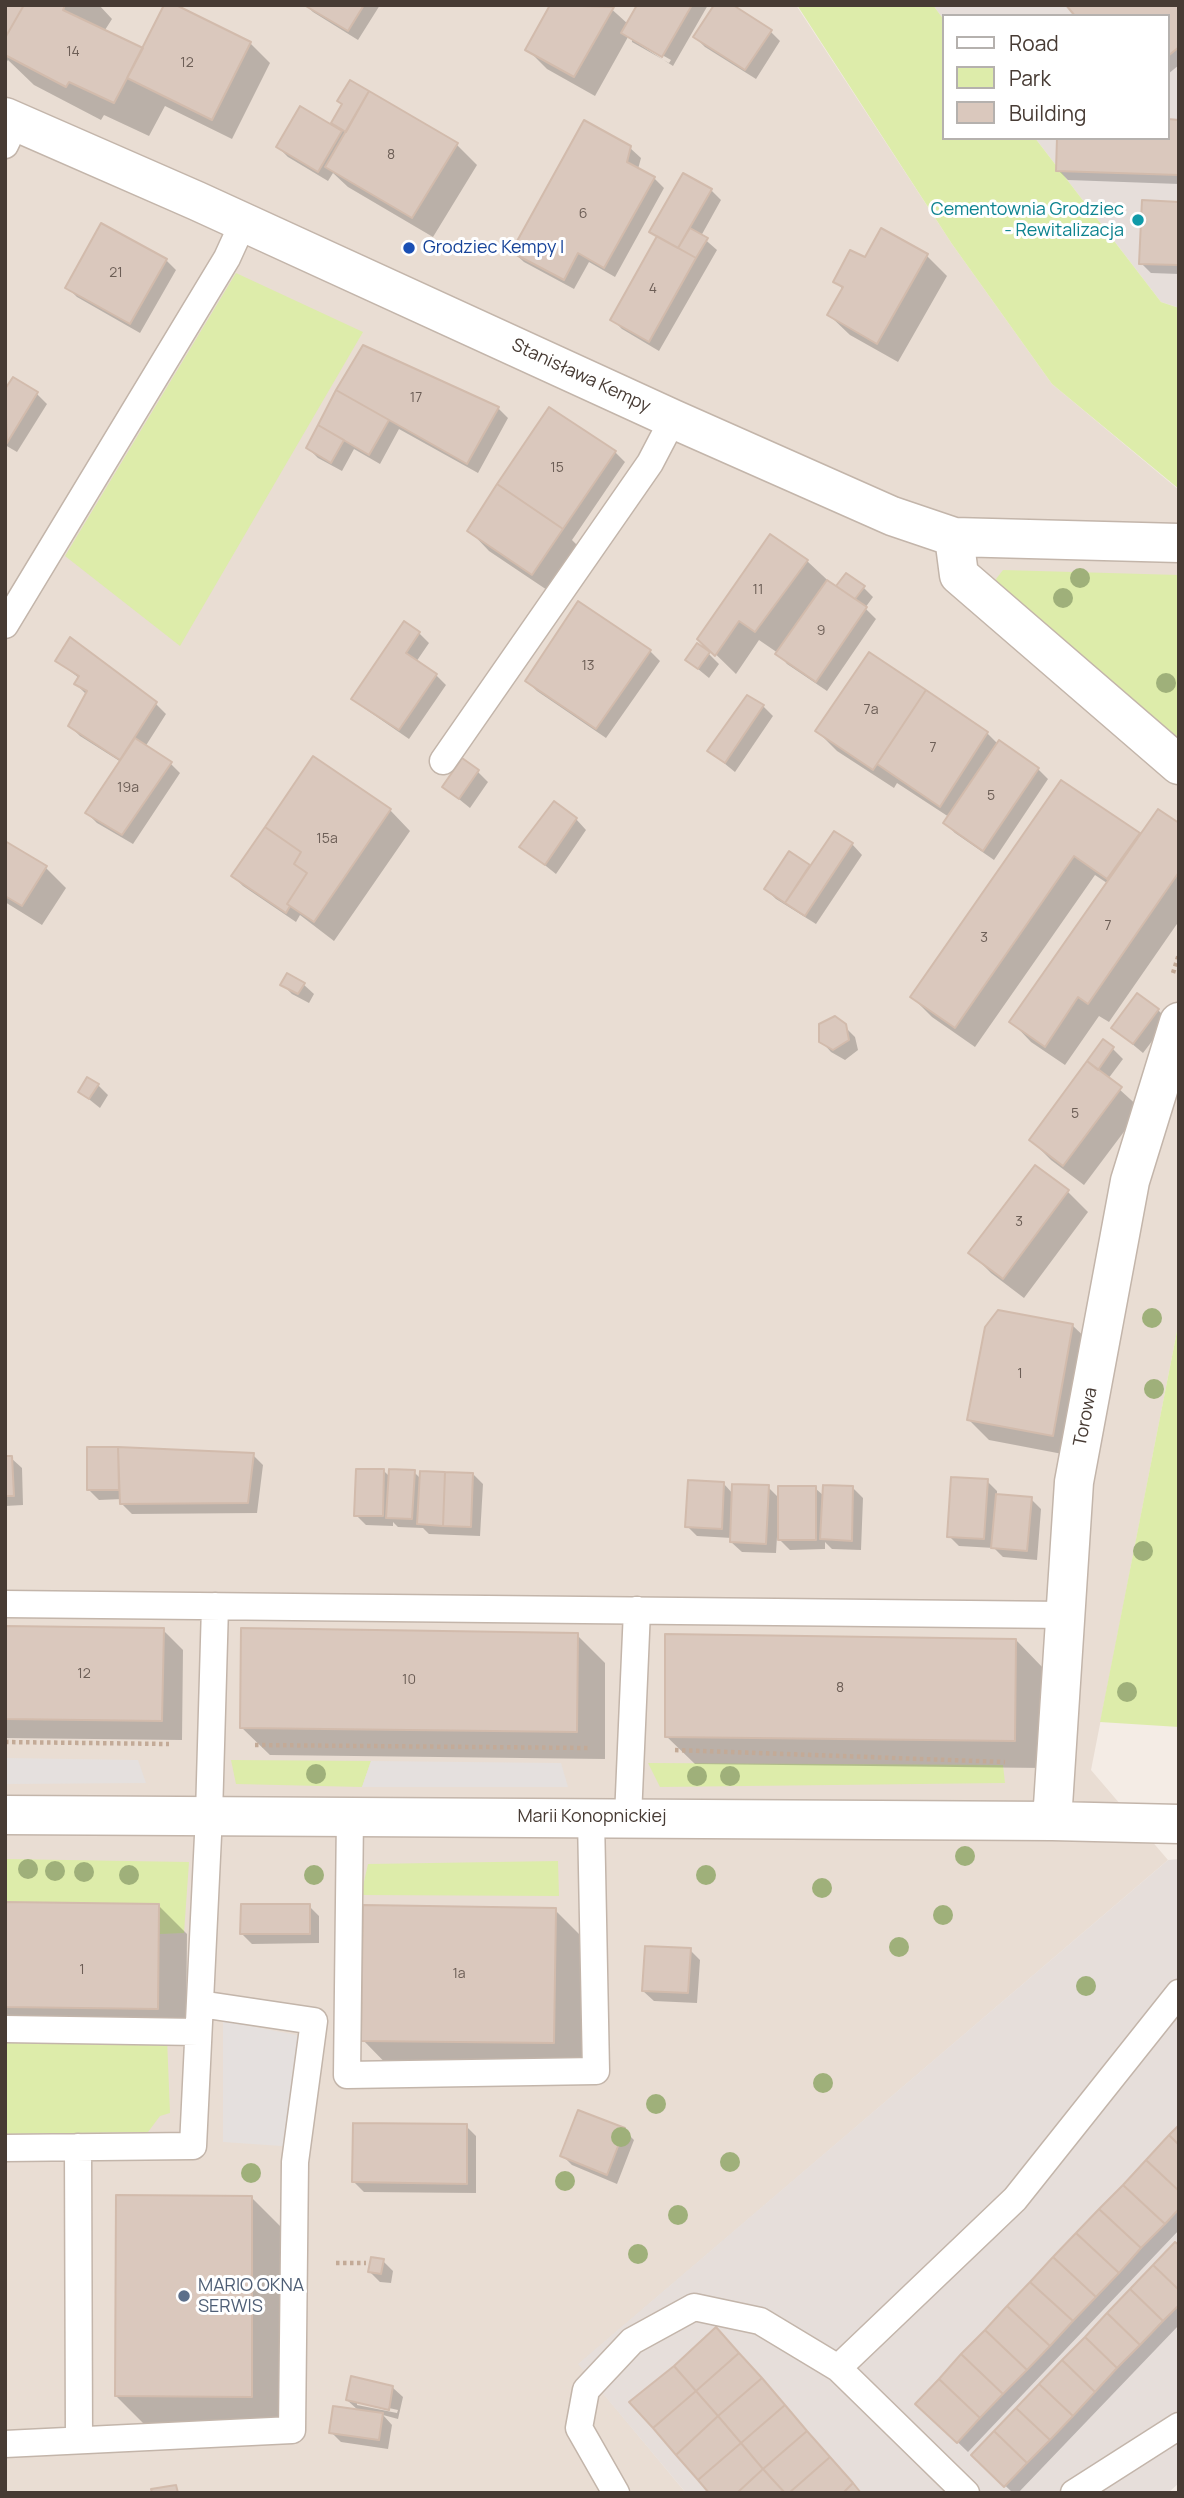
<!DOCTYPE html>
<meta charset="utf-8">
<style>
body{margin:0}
#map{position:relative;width:1184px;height:2498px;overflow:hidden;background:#f4ece5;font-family:Manrope,sans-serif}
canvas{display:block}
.frame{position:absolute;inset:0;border:7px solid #473b34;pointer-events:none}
.legend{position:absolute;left:942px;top:14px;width:228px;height:126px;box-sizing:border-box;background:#fff;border:2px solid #b5b1ae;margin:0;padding:9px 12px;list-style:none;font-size:21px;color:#473b34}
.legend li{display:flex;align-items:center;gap:14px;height:35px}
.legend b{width:35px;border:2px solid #b5b1ae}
</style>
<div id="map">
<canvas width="1184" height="2498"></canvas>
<div class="frame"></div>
<ul class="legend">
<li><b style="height:9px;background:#fff"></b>Road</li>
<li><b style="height:19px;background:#ddecaa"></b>Park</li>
<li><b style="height:19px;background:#dac8bd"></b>Building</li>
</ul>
</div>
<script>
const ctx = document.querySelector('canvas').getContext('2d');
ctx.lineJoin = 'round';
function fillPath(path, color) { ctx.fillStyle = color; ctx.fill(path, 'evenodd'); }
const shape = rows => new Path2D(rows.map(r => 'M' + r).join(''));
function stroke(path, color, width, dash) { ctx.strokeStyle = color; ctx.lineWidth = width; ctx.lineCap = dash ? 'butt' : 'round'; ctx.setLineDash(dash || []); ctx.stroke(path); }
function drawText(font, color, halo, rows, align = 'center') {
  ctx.font = font + ' Manrope,sans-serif'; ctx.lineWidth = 6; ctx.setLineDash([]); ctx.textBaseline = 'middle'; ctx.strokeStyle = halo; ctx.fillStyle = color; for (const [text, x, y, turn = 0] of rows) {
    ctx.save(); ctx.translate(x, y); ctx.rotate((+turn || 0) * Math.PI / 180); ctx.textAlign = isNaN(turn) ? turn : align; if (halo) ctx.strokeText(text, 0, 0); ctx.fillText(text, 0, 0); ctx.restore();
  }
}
fillPath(shape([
 [5,5,796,5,952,244,1052,384,1179,490,1179,1321,1091,1770,1168,1860,579,2364,686,2493,5,2493]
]), '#e9ddd3');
fillPath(shape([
 [933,5,1179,5,1179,308,1161,302,1035,138,1168,138,1168,16,944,16,944,20],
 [1179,1859,1179,2483,1168,2493,686,2493,578,2364,1168,1860]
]), '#e6deda');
fillPath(shape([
 [797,5,933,5,944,20,944,138,1035,138,1161,302,1179,308,1179,489,1052,384,952,244],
 [236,273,363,332,180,646,65,556],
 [1003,570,1179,575,1179,738,999,588,996,579],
 [1179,1321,1179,1727,1100,1722],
 [231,1760,371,1761,362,1787,236,1784],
 [648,1763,1003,1765,1005,1783,660,1787],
 [5,1859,189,1862,184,1933,160,1934,159,1904,5,1902],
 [558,1861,559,1896,361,1895,368,1864],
 [5,2038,167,2038,170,2113,160,2116,148,2132,5,2134]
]), '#ddecaa');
fillPath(shape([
 [5,1758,138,1760,146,1783,5,1784],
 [371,1761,561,1763,568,1787,362,1787],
 [223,2021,297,2035,296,2147,223,2142]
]), '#e5e0de');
fillPath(shape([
 [5,5,99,5,112,19,105,30,143,50,250,43,270,63,232,139,165,106,149,136,104,115,101,120,34,85,8,60,5,64],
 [306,5,380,5,358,40,313,12],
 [552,5,607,5,628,24,639,5,708,5,673,66,628,37,595,96,547,69,527,49],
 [632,38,671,60,669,63,632,42],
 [1179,5,1179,65,1168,74,1168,16],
 [770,31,780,41,756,79,705,47,695,37],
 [343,105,457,145,477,165,433,237,348,187,333,173,328,181,288,157,278,147,331,126],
 [1179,121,1179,184,1068,180,1058,170,1168,138],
 [630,148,641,158,638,169,654,178,664,188,615,277,589,262,574,289,524,262,513,252],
 [684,175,711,190,721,200,701,236,717,250,659,351,622,329,612,319,658,238,652,232],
 [1179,204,1179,274,1151,273,1141,263],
 [927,256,947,276,898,362,850,335,829,315,843,289,835,282,866,260],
 [166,260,176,270,140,333,77,297,67,287],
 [364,347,498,408,508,418,478,473,399,429,380,464,354,449,342,471,318,458,308,448],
 [5,393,37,394,47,404,17,452,5,445],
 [615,452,625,462,572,540,582,550,553,594,489,551,469,530],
 [807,561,837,589,846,576,863,587,873,597,865,608,876,619,827,691,787,664,778,653,759,640,736,674,699,638],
 [419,633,429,643,416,662,436,675,446,685,409,739,364,708,354,698],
 [70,639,156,704,166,714,145,747,170,763,180,773,133,844,97,823,87,813,121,762,80,736,70,726,86,694,76,684,79,678,57,661],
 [650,651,660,661,606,738,537,691,527,681],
 [709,654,719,664,709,678,687,660],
 [870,654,987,733,998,744,1038,769,1048,779,994,860,955,833,945,823,949,817,897,783,894,788,837,751,817,731],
 [763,706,773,716,735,772,709,751],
 [478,772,488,782,470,808,444,787],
 [1062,783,1140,836,1179,825,1179,921,1109,1022,1099,1016,1065,1065,1031,1042,1011,1021,1107,883,1095,875,975,1047,932,1017,912,997],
 [390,810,410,831,334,941,300,915,296,922,243,886,233,876],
 [576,819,586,830,556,874,522,847],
 [5,843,46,868,66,888,42,925,5,902],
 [852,844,862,855,816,924,776,899,766,889,789,854,811,868],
 [282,984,303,984,314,994,309,1003,292,994],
 [1158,1010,1168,1020,1143,1053,1113,1028],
 [844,1026,855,1037,858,1050,845,1060,831,1052,821,1041],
 [1113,1049,1123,1059,1108,1079,1141,1109,1084,1185,1051,1160,1031,1140],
 [98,1085,108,1095,100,1108,80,1092],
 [1068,1192,1088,1212,1024,1298,991,1273,971,1253],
 [1072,1325,1093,1345,1073,1456,989,1440,969,1420],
 [89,1449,253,1455,263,1465,257,1513,132,1514,122,1504,122,1499,99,1500,89,1490],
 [5,1458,11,1458,22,1468,23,1505,5,1506],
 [383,1470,390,1477,414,1472,421,1479,473,1474,483,1484,480,1536,429,1534,423,1528,398,1527,393,1522,393,1526,366,1525,356,1515],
 [987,1481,997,1491,997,1496,1031,1499,1041,1509,1037,1560,1003,1557,994,1548,959,1546,949,1536],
 [724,1484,733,1494,768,1487,780,1499,815,1488,824,1496,853,1488,863,1498,861,1550,832,1549,825,1542,825,1549,790,1550,777,1537,776,1553,742,1552,731,1542,732,1538,697,1536,687,1526],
 [5,1628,163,1630,183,1650,182,1740,5,1738],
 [577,1635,605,1663,605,1759,270,1755,241,1727],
 [1016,1640,1044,1669,1043,1768,695,1764,666,1736],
 [5,1904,159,1906,187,1934,186,2036,5,2034],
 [309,1906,319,1916,319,1943,252,1944,242,1934],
 [555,1910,597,1952,595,2084,404,2082,363,2040],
 [690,1950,700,1960,697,2003,654,2001,643,1991],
 [466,2126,476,2136,476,2193,364,2192,354,2182],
 [1179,2128,1179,2230,968,2452,918,2404],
 [624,2130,634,2140,617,2184,572,2165,562,2155],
 [251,2197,293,2239,293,2438,158,2438,116,2396],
 [1179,2240,1179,2325,1018,2493,1013,2493,973,2455],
 [383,2261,393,2271,391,2283,380,2282,370,2272],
 [392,2387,403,2397,398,2419,383,2415,392,2425,388,2449,341,2442,331,2432,359,2411,347,2400],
 [357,2401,398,2410,397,2413,357,2405]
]), '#0003');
const building = shape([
 [5,5,24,5,5,38,5,5],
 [24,5,65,5,63,10,143,48,114,103,69,82,66,87,5,55,5,38,24,5],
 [164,5,176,5,251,42,212,120,127,78,164,5],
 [304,5,364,5,348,31,304,5],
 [550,5,614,7,574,77,525,50,550,5],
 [637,5,692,5,662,57,621,33,637,5],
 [714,5,733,5,772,30,745,70,693,37,714,5],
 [1066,5,1179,5,1179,47,1168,56,1168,16,1075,16,1066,5],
 [350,80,369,91,346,132,331,123,342,104,337,101,350,80],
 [369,91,458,143,412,218,325,167,369,91],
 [300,106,342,131,318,172,276,147,300,106],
 [1168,119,1179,120,1179,175,1056,171,1057,138,1168,138,1168,119],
 [584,120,631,146,627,162,655,177,604,268,578,253,564,280,511,252,584,120],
 [683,173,712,189,678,248,649,232,683,173],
 [1142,200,1179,202,1179,265,1139,264,1142,200],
 [101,223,167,259,130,324,65,288,101,223],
 [690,228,708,238,696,258,678,248,690,228],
 [881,228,928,254,877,344,827,315,843,287,833,282,850,250,865,257,881,228],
 [657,236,696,258,649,342,610,320,657,236],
 [363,345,499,407,467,464,336,390,363,345],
 [13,377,38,392,7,443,5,389,13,377],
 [336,390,389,420,369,455,318,425,336,390],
 [549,407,616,451,563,529,497,484,549,407],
 [318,425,344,440,331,463,306,448,318,425],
 [497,484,563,529,532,575,467,531,497,484],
 [770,534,808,560,755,632,739,621,715,656,697,639,770,534],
 [846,573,865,586,855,599,836,586,846,573],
 [827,580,867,607,816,682,775,654,827,580],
 [578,601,651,650,596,729,525,681,578,601],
 [404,621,420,632,406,653,437,674,399,730,351,699,404,621],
 [70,637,157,702,120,760,68,726,87,691,74,684,79,676,55,661,70,637],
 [697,643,710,652,698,669,685,660,697,643],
 [869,652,926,690,873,770,815,731,869,652],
 [926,690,988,732,940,807,877,764,926,690],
 [747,695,764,705,725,763,707,751,747,695],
 [135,738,172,762,122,835,85,813,135,738],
 [999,740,1039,768,983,851,943,823,999,740],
 [313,756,391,809,314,922,287,904,307,873,294,864,301,852,265,827,313,756],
 [462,758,479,770,459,799,442,787,462,758],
 [1061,780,1140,833,1107,879,1074,856,955,1028,910,997,1061,780],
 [554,801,577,818,545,865,519,847,554,801],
 [1158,809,1179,823,1179,872,1088,1004,1078,997,1045,1047,1009,1022,1158,809],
 [265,827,301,852,294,864,307,873,287,904,290,906,286,913,231,876,265,827],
 [834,831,853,843,805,916,785,903,834,831],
 [5,841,47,866,22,906,5,896,5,841],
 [789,851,810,865,785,903,764,889,789,851],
 [287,973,305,983,298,994,280,985,287,973],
 [1137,993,1159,1009,1133,1044,1111,1028,1137,993],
 [835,1016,846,1024,849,1040,833,1050,819,1042,819,1024,835,1016],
 [1103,1039,1114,1047,1098,1070,1087,1061,1103,1039],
 [1087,1061,1122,1087,1063,1166,1029,1140,1087,1061],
 [87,1077,99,1084,89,1099,78,1092,87,1077],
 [1035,1165,1069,1190,1003,1279,968,1253,1035,1165],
 [998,1310,1073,1324,1053,1436,967,1420,985,1327,998,1310],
 [87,1447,118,1447,119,1490,87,1490,87,1447],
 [118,1447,254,1453,248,1503,120,1504,118,1447],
 [5,1456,12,1456,14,1496,5,1496,5,1456],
 [356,1469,384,1469,383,1516,354,1516,356,1469],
 [389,1469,415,1470,412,1519,386,1518,389,1469],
 [420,1471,445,1472,443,1526,417,1524,420,1471],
 [445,1472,473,1473,471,1527,443,1526,445,1472],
 [951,1477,988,1479,984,1539,947,1537,951,1477],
 [688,1480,724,1482,722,1529,685,1527,688,1480],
 [732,1484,769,1485,766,1544,730,1542,732,1484],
 [823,1485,853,1486,852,1541,820,1539,823,1485],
 [778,1486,816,1486,816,1540,778,1540,778,1486],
 [996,1494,1032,1497,1027,1551,991,1548,996,1494],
 [5,1626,164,1628,162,1721,5,1719,5,1626],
 [241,1628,578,1633,577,1732,240,1728,241,1628],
 [665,1634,1016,1639,1015,1741,665,1737,665,1634],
 [5,1902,159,1904,158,2009,5,2007,5,1902],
 [241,1904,310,1904,310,1934,240,1934,241,1904],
 [363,1905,556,1908,554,2043,361,2041,363,1905],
 [645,1946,691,1948,688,1993,642,1991,645,1946],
 [578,2110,625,2128,607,2175,560,2156,578,2110],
 [353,2123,467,2124,467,2184,352,2182,353,2123],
 [1179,2125,1179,2145,1169,2135,1179,2125],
 [1169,2135,1179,2145,1179,2191,1146,2160,1169,2135],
 [1146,2160,1179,2191,1179,2209,1165,2224,1123,2185,1146,2160],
 [1123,2185,1165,2224,1141,2248,1099,2209,1123,2185],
 [116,2195,252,2196,252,2397,115,2396,116,2195],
 [1099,2209,1141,2248,1119,2273,1076,2233,1099,2209],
 [1076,2233,1119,2273,1096,2297,1053,2257,1076,2233],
 [1175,2242,1179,2245,1179,2290,1153,2265,1175,2242],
 [371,2257,384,2259,381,2274,368,2272,371,2257],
 [1053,2257,1096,2297,1073,2321,1030,2282,1053,2257],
 [1153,2265,1179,2290,1179,2305,1163,2321,1130,2289,1153,2265],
 [1030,2282,1073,2321,1050,2346,1007,2306,1030,2282],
 [1130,2289,1163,2321,1140,2345,1107,2313,1130,2289],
 [1007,2306,1050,2346,1027,2370,985,2330,1007,2306],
 [1107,2313,1140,2345,1117,2368,1085,2337,1107,2313],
 [716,2327,739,2353,696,2391,674,2366,716,2327],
 [985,2330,1027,2370,1003,2394,961,2354,985,2330],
 [1085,2337,1117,2368,1095,2392,1062,2360,1085,2337],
 [739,2353,762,2378,718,2416,696,2391,739,2353],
 [961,2354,1003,2394,980,2418,939,2379,961,2354],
 [1062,2360,1095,2392,1073,2416,1039,2384,1062,2360],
 [674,2366,696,2391,653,2428,629,2402,674,2366],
 [351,2376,393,2386,389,2410,346,2400,351,2376],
 [762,2378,785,2405,741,2443,718,2416,762,2378],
 [939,2379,980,2418,957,2443,915,2404,939,2379],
 [1039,2384,1073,2416,1050,2440,1016,2408,1039,2384],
 [696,2391,718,2416,676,2455,653,2428,696,2391],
 [785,2405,807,2431,763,2469,741,2443,785,2405],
 [333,2406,383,2413,379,2440,329,2433,333,2406],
 [1016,2408,1050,2440,1027,2463,994,2431,1016,2408],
 [718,2416,741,2443,698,2480,676,2455,718,2416],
 [807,2431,830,2457,789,2493,785,2493,763,2469,807,2431],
 [994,2431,1027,2463,1004,2487,971,2455,994,2431],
 [741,2443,763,2469,737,2493,709,2493,698,2480,741,2443],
 [830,2457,853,2483,843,2493,789,2493,830,2457],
 [763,2469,785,2493,737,2493,763,2469],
 [853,2483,861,2493,843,2493,853,2483],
 [176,2485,178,2493,152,2493,151,2489,176,2485]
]);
fillPath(building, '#dac8bd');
stroke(building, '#d2bbac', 2);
const lane = shape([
 [5,145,16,122],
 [5,625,227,258,243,223],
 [443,761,650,463,673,419],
 [5,1604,1065,1615],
 [350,1815,347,2075,596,2071,591,1818],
 [628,1817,637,1610],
 [5,2029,198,2032],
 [78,2147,79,2440],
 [5,2148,193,2146,209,1815,215,1606],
 [5,2444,292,2430,295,2162,314,2021,200,2004],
 [616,2493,579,2428,586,2390,632,2341,694,2307,760,2321,838,2368],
 [966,2493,838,2368,1015,2199,1179,1993],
 [1074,2493,1179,2426]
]);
const street = shape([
 [5,117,197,201,673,419,892,516,954,537,1179,543],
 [954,537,959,575,1179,765],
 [5,1815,1052,1821,1179,1824],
 [1052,1821,1074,1482,1130,1181,1179,1022]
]);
stroke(lane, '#c3b5aa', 29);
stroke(street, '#c3b5aa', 41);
stroke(shape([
 [1173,973,1179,954],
 [5,1742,169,1744],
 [255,1745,589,1748],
 [675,1750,1005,1762],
 [336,2263,366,2263]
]), '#c3aa97', 4.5, [3.5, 3.5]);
stroke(lane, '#fff', 26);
stroke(street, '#fff', 38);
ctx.fillStyle = '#9fb07a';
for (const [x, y] of [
 [1080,578],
 [1063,598],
 [1166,683],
 [1152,1318],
 [1154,1389],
 [1143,1551],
 [1127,1692],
 [316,1774],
 [697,1776],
 [730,1776],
 [965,1856],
 [28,1869],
 [55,1871],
 [84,1872],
 [129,1875],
 [314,1875],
 [706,1875],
 [822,1888],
 [943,1915],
 [899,1947],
 [1086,1986],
 [823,2083],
 [656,2104],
 [621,2137],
 [730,2162],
 [251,2173],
 [565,2181],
 [678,2215],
 [638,2254]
]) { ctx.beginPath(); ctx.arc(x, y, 10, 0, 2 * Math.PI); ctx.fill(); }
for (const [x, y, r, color] of [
 [1138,220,7,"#0f9aa8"],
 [409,248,7,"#1a4fb4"],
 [184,2296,7,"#5c6f8a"]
]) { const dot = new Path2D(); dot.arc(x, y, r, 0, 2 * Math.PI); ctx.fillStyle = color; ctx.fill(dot); stroke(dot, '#fff', 2.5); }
drawText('14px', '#6c5e56', null, [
 ["14",73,52],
 ["12",187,63],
 ["8",391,155],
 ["6",583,214],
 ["21",116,273],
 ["4",653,289],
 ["17",416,398],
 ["15",557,468],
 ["11",758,590],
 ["9",821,631],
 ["13",588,666],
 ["7a",871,710],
 ["7",933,748],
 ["19a",128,788],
 ["5",991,796],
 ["15a",327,839],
 ["7",1108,926],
 ["3",984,938],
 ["5",1075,1114],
 ["3",1019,1222],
 ["1",1020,1374],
 ["12",84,1674],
 ["10",409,1680],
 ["8",840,1688],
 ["1",82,1970],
 ["1a",459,1974]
]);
drawText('18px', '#0d838f', '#fff', [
 ["Cementownia Grodziec",1124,210],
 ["- Rewitalizacja",1124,231]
], 'right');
drawText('18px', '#164399', '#fff', [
 ["Grodziec Kempy I",423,248]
], 'left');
drawText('18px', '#473b34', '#fff', [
 ["Stanisława Kempy",581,376,25],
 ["Torowa",1086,1417,-79],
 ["Marii Konopnickiej",592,1817]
]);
drawText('18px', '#4e5e75', '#fff', [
 ["MARIO OKNA",198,2286],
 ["SERWIS",198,2307]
], 'left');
</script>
